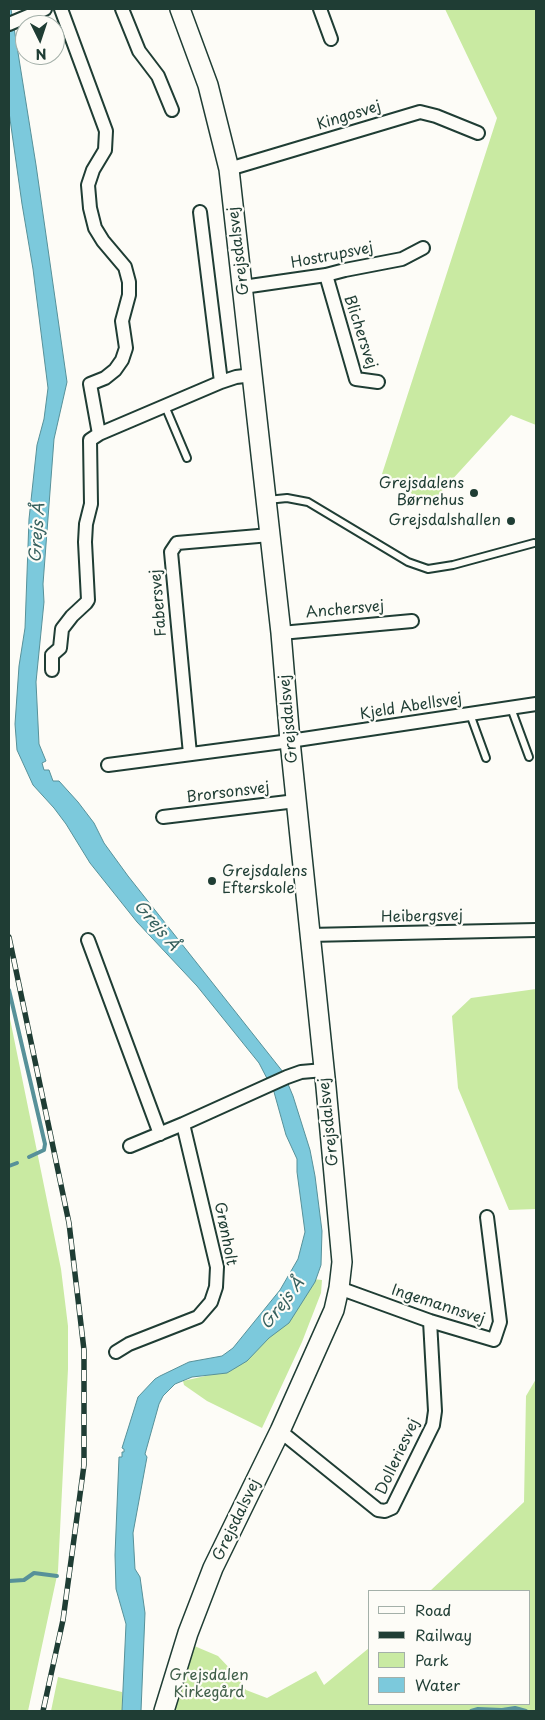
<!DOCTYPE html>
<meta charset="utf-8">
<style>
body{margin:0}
#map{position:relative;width:545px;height:1720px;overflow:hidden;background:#fdfcf7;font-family:"Playpen Sans",sans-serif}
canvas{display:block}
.frame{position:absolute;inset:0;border:10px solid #1f3d34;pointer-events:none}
.legend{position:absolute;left:368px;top:1590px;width:162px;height:115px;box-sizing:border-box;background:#fdfcf7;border:1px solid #a4b0a9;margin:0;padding:6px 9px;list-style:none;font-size:15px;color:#1f3d34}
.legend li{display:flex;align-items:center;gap:10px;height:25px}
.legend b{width:25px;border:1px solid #a4b0a9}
.north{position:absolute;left:15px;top:15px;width:50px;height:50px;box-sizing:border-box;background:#fdfcf7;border:1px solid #a4b0a9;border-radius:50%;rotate:176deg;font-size:14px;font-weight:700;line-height:20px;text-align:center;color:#1f3d34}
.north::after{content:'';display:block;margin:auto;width:18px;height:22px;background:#1f3d34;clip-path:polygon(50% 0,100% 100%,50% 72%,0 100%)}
</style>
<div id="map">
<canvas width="545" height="1720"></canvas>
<div class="frame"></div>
<ul class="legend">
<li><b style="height:6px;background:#fdfcf7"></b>Road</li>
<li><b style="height:6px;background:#1f3d34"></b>Railway</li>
<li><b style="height:14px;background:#c9eaa2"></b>Park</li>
<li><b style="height:14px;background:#7cc9dc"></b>Water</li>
</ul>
<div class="north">N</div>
</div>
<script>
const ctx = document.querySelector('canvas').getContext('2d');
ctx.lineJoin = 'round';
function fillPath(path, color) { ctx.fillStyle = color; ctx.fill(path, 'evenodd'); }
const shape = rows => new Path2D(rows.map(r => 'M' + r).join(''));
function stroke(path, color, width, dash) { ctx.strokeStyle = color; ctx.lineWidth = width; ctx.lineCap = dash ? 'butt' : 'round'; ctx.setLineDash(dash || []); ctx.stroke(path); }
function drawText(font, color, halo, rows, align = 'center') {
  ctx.font = font + ' "Playpen Sans",sans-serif'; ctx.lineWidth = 4.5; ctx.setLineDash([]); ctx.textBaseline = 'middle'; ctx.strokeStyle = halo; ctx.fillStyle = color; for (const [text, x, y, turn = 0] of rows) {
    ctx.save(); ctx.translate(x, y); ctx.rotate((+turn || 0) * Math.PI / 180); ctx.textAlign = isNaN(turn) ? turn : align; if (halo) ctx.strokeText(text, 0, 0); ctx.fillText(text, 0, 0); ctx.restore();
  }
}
fillPath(shape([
 [445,9,536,9,536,425,511,415,429,505,382,474,497,118],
 [536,989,536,1209,509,1210,458,1088,452,1016,471,998],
 [9,1014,61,1269,68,1326,68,1369,58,1571,28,1711,9,1711],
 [313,1279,322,1280,321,1293,302,1342,262,1428,207,1401,184,1385,183,1381,232,1370],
 [536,1379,536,1711,174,1711,192,1645,218,1656,236,1675,246,1690,267,1698,316,1671,324,1685,369,1648,369,1704,529,1704,529,1591,430,1591,524,1502,526,1396],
 [58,1677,122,1692,122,1711,51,1711]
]), '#c9eaa2');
const water = shape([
 [9,9,11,9,36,165,67,382,54,439,43,584,44,602,36,682,39,744,46,761,42,763,44,770,49,770,53,781,59,781,78,802,94,823,104,843,128,876,283,1072,293,1096,310,1150,315,1176,322,1231,321,1265,315,1282,289,1323,269,1338,247,1361,227,1373,192,1377,175,1384,163,1396,159,1404,145,1454,147,1457,133,1533,135,1569,140,1577,145,1613,141,1711,122,1711,126,1624,116,1589,115,1555,119,1457,122,1457,122,1452,124,1452,124,1449,122,1448,138,1397,155,1379,160,1376,189,1362,222,1356,233,1348,280,1290,298,1259,305,1232,297,1172,297,1159,286,1135,274,1092,259,1063,197,986,137,922,90,863,66,824,54,808,33,785,17,750,15,724,19,666,25,628,29,519,37,445,44,419,48,388,33,269,22,204,9,112,9,9]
]);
fillPath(water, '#7cc9dc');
stroke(water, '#579199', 1);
stroke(shape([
 [9,990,45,1144,44,1150,29,1157],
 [9,1166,17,1163],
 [9,1581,24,1580,34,1573,57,1576],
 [471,1711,478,1709,502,1710,515,1708,526,1711]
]), '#579199', 4);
const lane = shape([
 [165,406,187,458],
 [267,500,287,498,308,502,408,562,428,569,453,565,534,543],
 [511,708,529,757],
 [470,714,486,758]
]);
const street = shape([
 [61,9,106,131,105,150,93,170,88,185,90,208,95,228,103,241,125,267,129,282,129,295,122,321,126,348,122,360,115,370,105,378,90,384,99,434],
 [122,9,139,51,158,76,172,110],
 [320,9,331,39],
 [9,24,45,9],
 [229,169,420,112,436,116,478,133],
 [200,212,221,382],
 [326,275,356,379,378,382],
 [243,287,326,275,345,270,402,259,423,248],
 [281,633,412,621],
 [52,670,52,655,60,648,62,629,72,616,86,603,88,600,85,542,86,524,91,504,90,440,99,434,221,382,236,377,253,375],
 [190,754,171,552,177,543,270,535],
 [108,765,290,741,536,704],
 [163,817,296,801],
 [309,935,536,930],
 [88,940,160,1134],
 [130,1146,183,1124,287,1077,301,1072,324,1070],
 [339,1288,430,1321,494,1340,500,1322,487,1217],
 [116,1352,129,1344,198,1317,211,1302,216,1287,217,1267,183,1124],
 [280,1431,378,1510,385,1511,392,1508,433,1425,435,1411,430,1321]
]);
const secondary = shape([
 [164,1711,188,1633,213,1568,280,1431,334,1310,339,1288,342,1262,326,1087,290,741,281,633,229,169,208,85,180,9]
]);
stroke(lane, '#1f3d34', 10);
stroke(street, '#1f3d34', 16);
stroke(secondary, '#1f3d34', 22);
stroke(lane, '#fdfcf7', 6);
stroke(street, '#fdfcf7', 12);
stroke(secondary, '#fdfcf7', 19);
const rail = shape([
 [9,937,69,1223,84,1350,84,1465,63,1620,43,1711]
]);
stroke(rail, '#1f3d34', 5.5);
stroke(rail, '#fdfcf7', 4, [11]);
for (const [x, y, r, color] of [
 [474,493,5,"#1f3d34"],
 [511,521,5,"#1f3d34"],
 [212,881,5,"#1f3d34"]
]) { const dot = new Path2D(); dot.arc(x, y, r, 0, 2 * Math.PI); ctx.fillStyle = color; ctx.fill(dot); stroke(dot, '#fdfcf7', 2); }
drawText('15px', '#1f3d34', '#fdfcf7', [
 ["Kingosvej",349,116,-17],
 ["Grejsdalsvej",239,251,-97],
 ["Hostrupsvej",332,256,-11],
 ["Blichersvej",360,332,72],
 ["Fabersvej",159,603,-95],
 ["Anchersvej",345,610,-5],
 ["Kjeld Abellsvej",411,707,-9],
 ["Grejsdalsvej",289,719,-95],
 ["Brorsonsvej",228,793,-7],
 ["Heibergsvej",422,917,-1],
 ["Grejsdalsvej",329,1122,-96],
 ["Grønholt",225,1234,79],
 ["Ingemannsvej",438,1305,18],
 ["Dolleriesvej",398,1457,-65],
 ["Grejsdalsvej",237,1520,-64]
]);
drawText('15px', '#1f3d34', '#fdfcf7', [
 ["Grejsdalens",464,484],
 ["Børnehus",464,501],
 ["Grejsdalshallen",501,521],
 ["Grejsdalens",222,872,"left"],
 ["Efterskole",222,889,"left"]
], 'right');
drawText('15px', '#41604a', '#fdfcf7', [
 ["Grejsdalen",209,1676],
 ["Kirkegård",209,1693]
]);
drawText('italic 16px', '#36605e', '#fdfcf7', [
 ["Grejs Å",38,533,-86],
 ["Grejs Å",156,926,50],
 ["Grejs Å",283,1304,-52]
]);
</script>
